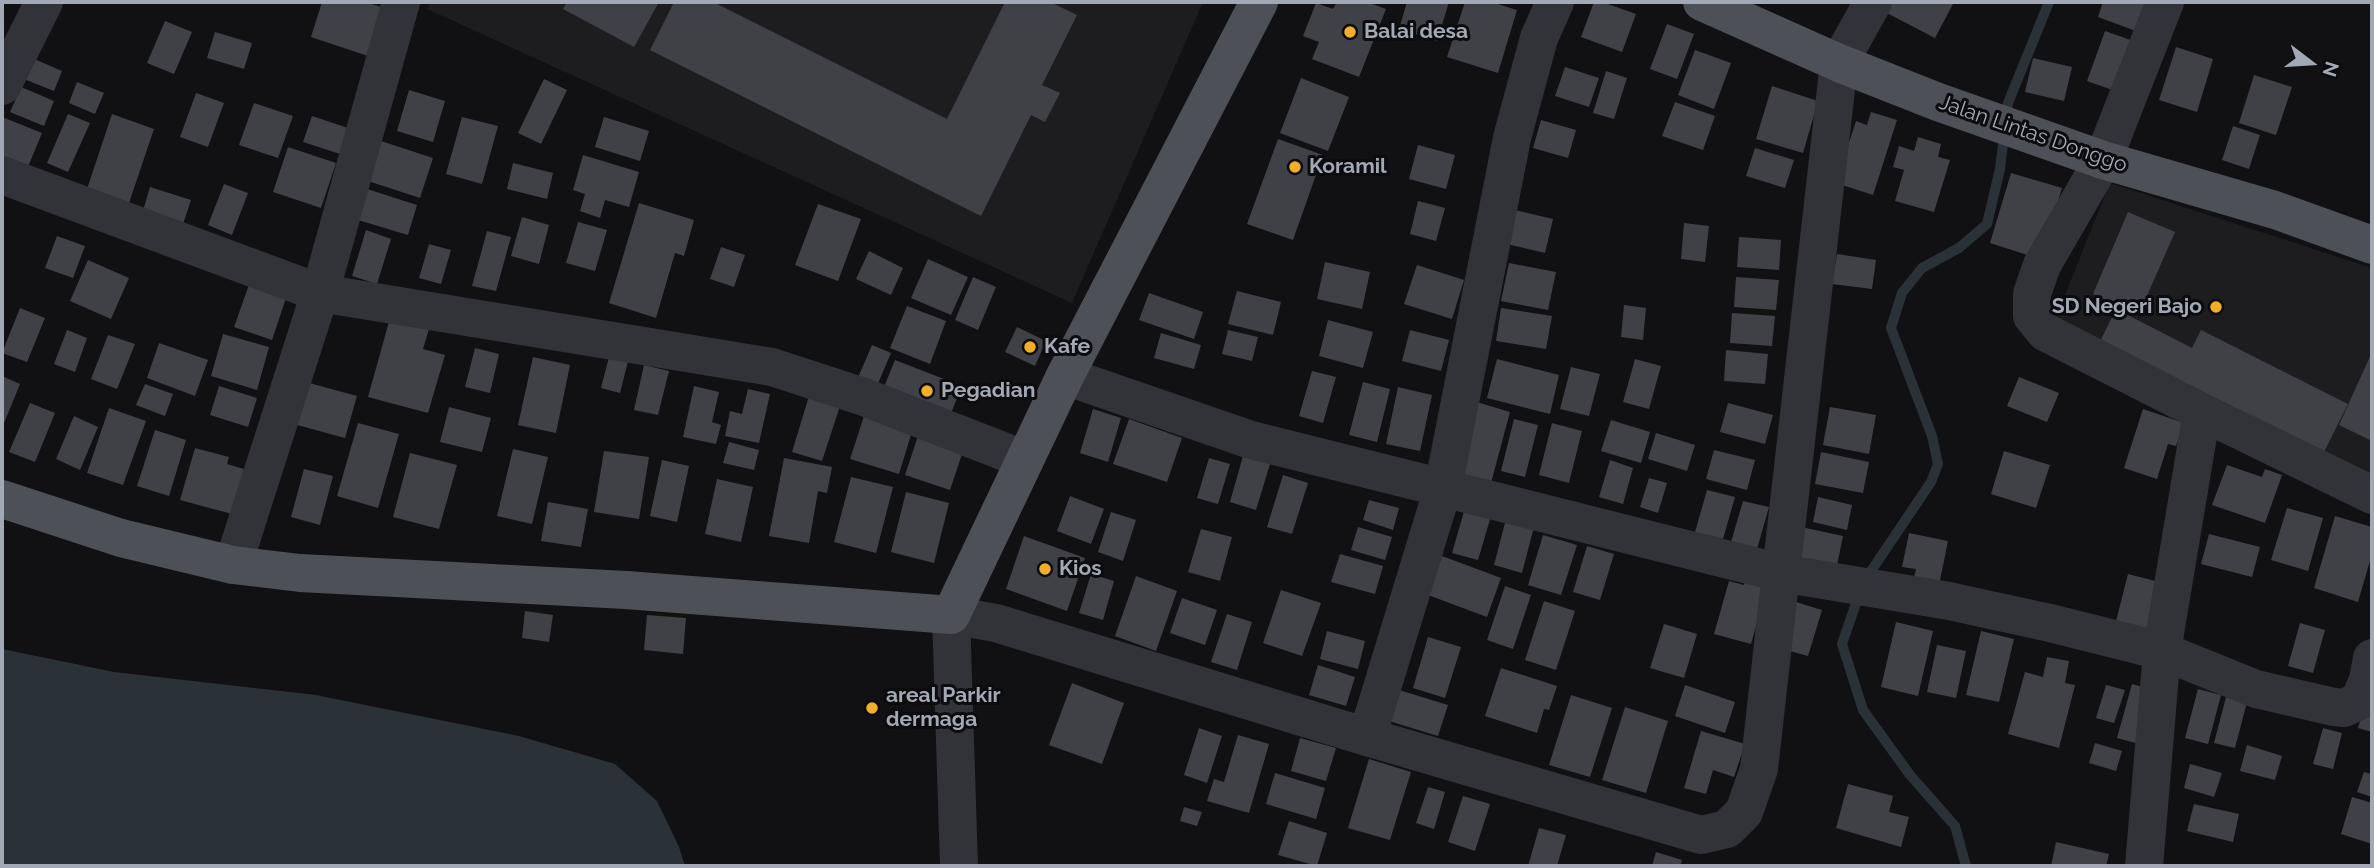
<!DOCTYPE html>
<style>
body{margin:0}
#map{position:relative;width:2374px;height:868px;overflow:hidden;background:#111113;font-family:Raleway,sans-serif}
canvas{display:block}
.frame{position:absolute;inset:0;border:4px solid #a2a8b4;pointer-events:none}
.north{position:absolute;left:2276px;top:28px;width:70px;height:70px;-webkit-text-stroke:5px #0c0c0e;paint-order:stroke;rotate:107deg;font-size:19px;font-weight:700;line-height:28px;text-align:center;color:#a2a8b4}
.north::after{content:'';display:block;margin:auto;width:24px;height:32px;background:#a2a8b4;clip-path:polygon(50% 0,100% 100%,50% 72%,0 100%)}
</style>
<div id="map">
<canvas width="2374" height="868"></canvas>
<div class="frame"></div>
<div class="north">N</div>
</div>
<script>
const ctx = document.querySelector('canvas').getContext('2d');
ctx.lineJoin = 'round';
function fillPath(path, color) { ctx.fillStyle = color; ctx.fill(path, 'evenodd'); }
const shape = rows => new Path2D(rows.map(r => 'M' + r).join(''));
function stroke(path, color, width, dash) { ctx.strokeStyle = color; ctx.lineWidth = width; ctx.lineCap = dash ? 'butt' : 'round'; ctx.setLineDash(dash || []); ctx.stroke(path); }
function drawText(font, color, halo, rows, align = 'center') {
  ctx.font = font + ' Raleway,sans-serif'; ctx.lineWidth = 6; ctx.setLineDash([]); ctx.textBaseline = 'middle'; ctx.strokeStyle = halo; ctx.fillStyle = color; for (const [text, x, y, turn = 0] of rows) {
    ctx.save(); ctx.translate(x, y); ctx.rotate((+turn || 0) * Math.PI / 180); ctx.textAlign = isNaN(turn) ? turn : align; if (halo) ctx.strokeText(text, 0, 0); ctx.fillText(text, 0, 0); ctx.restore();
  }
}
fillPath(shape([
 [431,2,1203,2,1072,303,427,9],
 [2110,183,2372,268,2372,486,2044,347]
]), '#1d1d20');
fillPath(shape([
 [2,649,114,672,316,695,519,736,615,764,657,801,679,847,685,866,2,866]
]), '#2a3238');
stroke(shape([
 [1966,866,1955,826,1910,775,1863,710,1842,644,1863,583,1931,482,1938,464,1932,436,1891,328,1902,293,1922,268,1959,248,1987,224,2000,169,2008,103,2049,2]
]), '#2a3238', 10);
fillPath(shape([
 [322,2,366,2,384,8,368,56,311,37],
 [567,2,659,2,634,47,563,9],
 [674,2,713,2,947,119,1005,2,1050,2,1077,15,1042,85,1060,93,1045,122,1031,115,981,216,650,50],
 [1337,2,1367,2,1386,9,1359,77,1312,59,1319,42,1303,36,1316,3,1333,9],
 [1407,2,1449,2,1437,41,1399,29],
 [1465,2,1491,2,1517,10,1498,73,1447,57],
 [1594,2,1602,2,1636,14,1622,52,1581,37],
 [1888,2,1954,2,1935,38,1883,11],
 [2103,2,2156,2,2144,34,2098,17],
 [165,21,192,32,174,74,147,63],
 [1667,24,1694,34,1677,79,1650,69],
 [2105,31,2139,43,2121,93,2087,81],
 [215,32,252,43,244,69,207,58],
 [2176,47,2213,59,2197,112,2159,100],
 [1695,50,1731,63,1714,109,1678,95],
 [32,58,62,71,54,91,24,79],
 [2033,58,2072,67,2064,101,2025,92],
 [1565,67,1599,78,1589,107,1555,96],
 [1606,71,1627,78,1614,119,1593,113],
 [2254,75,2292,87,2276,135,2239,123],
 [1301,78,1349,97,1328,151,1280,133],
 [544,79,567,90,541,144,518,133],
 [77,82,104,93,95,114,69,103],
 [1772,86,1818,101,1803,153,1756,139],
 [21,87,54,101,44,126,10,112],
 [409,90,445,101,433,142,397,131],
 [196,93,224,103,208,147,180,137],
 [1675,102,1715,116,1703,150,1662,136],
 [254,103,293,116,278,158,239,145],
 [1871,112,1897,120,1873,195,1836,183,1856,121,1867,125],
 [68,114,90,123,68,172,47,163],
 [112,114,154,129,129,203,87,189],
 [312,116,348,128,340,154,303,142],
 [2,117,42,133,25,174,2,165],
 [462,117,498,126,482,184,446,174],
 [604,117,649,131,640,161,595,147],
 [1541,120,1576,130,1568,158,1533,148],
 [2233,126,2260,135,2249,169,2222,160],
 [1918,137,1941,144,1938,157,1950,160,1934,212,1895,201,1904,170,1893,167,1899,146,1914,151],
 [1278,139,1323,155,1293,240,1247,224],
 [381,141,433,158,420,198,368,181],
 [1418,145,1455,155,1446,189,1409,179],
 [288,147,336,163,321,208,273,192],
 [1755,148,1794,160,1785,188,1746,176],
 [583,155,639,172,629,207,605,200,600,218,580,211,585,194,573,190],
 [513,163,553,173,547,199,507,189],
 [2011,173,2062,188,2040,259,1990,243],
 [224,184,248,193,232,235,208,225],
 [150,187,191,200,182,227,142,214],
 [367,189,417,205,408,235,358,220],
 [1418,201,1445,208,1436,241,1410,234],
 [639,203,694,220,684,256,675,253,656,318,609,303],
 [818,204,861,219,838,281,795,265],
 [1515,210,1553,219,1545,253,1507,244],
 [2128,212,2175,232,2139,314,2093,294],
 [522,217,549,225,539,264,511,256],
 [578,222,607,230,595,271,566,263],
 [1684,223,1709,226,1705,262,1681,259],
 [366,230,391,239,377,284,352,276],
 [487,231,511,237,496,291,472,286],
 [57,236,85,246,73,278,45,268],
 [1739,237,1781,240,1779,270,1737,267],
 [429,244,451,250,441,284,419,278],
 [721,247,745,255,734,287,710,279],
 [869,251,903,268,891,295,856,279],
 [1837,254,1876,260,1872,289,1832,284],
 [928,259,968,277,951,315,911,298],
 [88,260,129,278,111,319,70,301],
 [1325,262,1370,272,1362,309,1317,299],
 [1509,263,1556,272,1548,310,1501,301],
 [1417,265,1464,280,1452,319,1404,304],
 [973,277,996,287,978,330,955,320],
 [1736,277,1779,280,1776,310,1734,307],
 [250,282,287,295,272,340,234,327],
 [1237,291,1281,302,1273,335,1228,324],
 [1149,293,1203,312,1194,339,1139,320],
 [1624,305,1646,308,1643,340,1621,337],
 [907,306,946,321,930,364,890,348],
 [20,308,45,318,27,362,2,353],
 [1501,308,1552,316,1546,349,1496,341],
 [2116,309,2192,348,2201,330,2348,404,2323,454,2094,354],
 [1732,313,1775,316,1772,346,1730,343],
 [390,318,429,329,423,349,445,355,428,413,368,397],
 [1328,320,1373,332,1363,368,1319,356],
 [1017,327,1046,341,1035,366,1005,352],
 [67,330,87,338,75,372,54,364],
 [1228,330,1258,337,1252,361,1222,354],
 [1410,330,1449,340,1441,371,1402,361],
 [1161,333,1201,345,1194,369,1154,358],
 [223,334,269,347,257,390,211,376],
 [108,335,135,344,117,389,91,379],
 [159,343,208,360,195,396,147,378],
 [872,345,891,353,876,388,857,380],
 [475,348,499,354,490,393,465,387],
 [1726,350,1768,354,1765,384,1724,381],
 [2372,352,2372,441,2339,425],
 [610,353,629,357,620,393,601,388],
 [533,357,570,365,556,433,518,425],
 [1497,359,1559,375,1550,414,1487,398],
 [1635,359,1661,366,1649,409,1623,402],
 [895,360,962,386,949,418,882,392],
 [644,365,669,371,658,415,634,410],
 [1571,367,1600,374,1589,416,1560,409],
 [1312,371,1336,377,1323,423,1299,416],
 [2,376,20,384,2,428],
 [2019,377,2059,393,2047,422,2007,406],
 [302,381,357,396,345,438,290,423],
 [1363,382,1390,389,1377,442,1349,435],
 [145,384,173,394,165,416,136,405],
 [219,386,257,398,248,427,210,415],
 [694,386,719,392,712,422,721,425,716,444,683,437],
 [1398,387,1432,395,1420,451,1386,444],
 [748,389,770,394,759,443,725,436,730,411,742,414],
 [809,396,840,406,822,461,792,452],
 [1470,400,1510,412,1491,483,1463,475],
 [30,403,55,413,35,462,9,452],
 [1728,403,1773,415,1765,444,1720,432],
 [449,407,491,418,482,452,440,442],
 [1830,407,1876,415,1869,454,1823,445],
 [109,408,146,421,123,485,87,473],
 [1093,409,1121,418,1108,462,1080,453],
 [2143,409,2184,423,2176,446,2168,444,2157,479,2124,468],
 [866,410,914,425,899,474,850,459],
 [74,416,98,427,80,470,56,459],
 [1129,419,1182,438,1167,482,1113,464],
 [1514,419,1538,425,1525,477,1501,471],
 [1611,420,1650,432,1641,463,1601,451],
 [358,423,399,434,378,508,337,496],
 [1552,423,1582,431,1569,483,1539,475],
 [155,430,186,440,169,496,137,486],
 [920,430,965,445,950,490,905,475],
 [1656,433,1695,445,1687,471,1648,459],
 [729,442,759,450,754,470,723,463],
 [195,448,229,457,227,464,244,469,232,514,180,500],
 [513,449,548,457,532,524,497,516],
 [1714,450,1755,460,1747,490,1706,479],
 [604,451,649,457,639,519,594,512],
 [2004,451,2050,465,2036,508,1991,494],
 [1821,452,1869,462,1863,493,1815,484],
 [410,453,457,465,439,529,393,517],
 [1243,456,1270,464,1256,510,1230,502],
 [784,458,832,467,827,493,818,491,809,543,769,536],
 [1209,458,1230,464,1218,504,1197,498],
 [662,460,689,466,677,522,650,516],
 [1610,460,1633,468,1623,504,1599,497],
 [2227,465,2262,477,2265,469,2282,475,2265,523,2212,505],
 [304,469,333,476,320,525,291,517],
 [1283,475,1308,483,1292,534,1267,527],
 [851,477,893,487,876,553,834,542],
 [1649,478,1667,483,1658,513,1640,507],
 [717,479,753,487,741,542,705,534],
 [1707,490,1735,497,1723,539,1695,532],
 [906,492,949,503,934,563,891,552],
 [1070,496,1104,509,1091,544,1057,531],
 [1818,497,1852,505,1847,530,1813,522],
 [1369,500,1399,508,1393,530,1363,520],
 [1743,501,1769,507,1757,549,1731,542],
 [548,502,588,509,581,547,541,541],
 [1465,508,1491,516,1478,560,1452,553],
 [2287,508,2323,518,2308,571,2271,560],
 [1111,512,1136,520,1123,561,1098,552],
 [2335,516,2372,527,2372,554,2358,602,2314,588],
 [1506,519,1534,527,1522,573,1494,565],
 [1358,527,1392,537,1385,560,1351,550],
 [1801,527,1843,536,1835,575,1793,567],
 [1201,529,1232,537,1220,581,1188,572],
 [1909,533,1948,541,1937,595,1911,590,1916,569,1902,567],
 [2209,534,2260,547,2252,577,2201,564],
 [1543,535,1577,545,1561,595,1528,585],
 [1024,536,1085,558,1067,611,1006,589],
 [1587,546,1614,554,1600,600,1573,592],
 [1340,554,1383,566,1375,594,1331,582],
 [1442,556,1501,578,1487,617,1428,595],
 [1091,574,1114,581,1103,620,1079,613],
 [2128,574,2163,583,2149,635,2115,625],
 [1136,576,1177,591,1156,651,1115,636],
 [1745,579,1768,584,1751,644,1714,634,1729,581,1744,585],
 [1505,586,1531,595,1513,649,1487,640],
 [1281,590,1321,603,1302,656,1263,643],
 [1182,598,1217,610,1205,645,1170,633],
 [1544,601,1575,611,1556,670,1525,660],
 [1796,602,1822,610,1808,656,1782,649],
 [525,611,553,615,549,642,522,638],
 [1227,614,1252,622,1237,670,1211,662],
 [647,615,686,618,683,654,644,650],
 [1896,622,1933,631,1918,696,1881,687],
 [2300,623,2325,630,2313,673,2288,666],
 [1664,624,1697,634,1684,678,1650,668],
 [1327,631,1365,641,1358,669,1320,659],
 [1981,631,2014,639,1999,702,1966,695],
 [1428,637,1461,647,1445,698,1413,688],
 [1937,645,1966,651,1956,698,1927,692],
 [2047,657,2069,661,2065,683,2075,685,2059,748,2008,734,2025,672,2043,677],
 [1318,665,1355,677,1346,706,1309,695],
 [1501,668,1557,686,1549,710,1544,709,1537,733,1485,716],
 [1072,683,1124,703,1102,764,1049,745],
 [2132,684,2157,691,2143,745,2117,738],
 [1685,685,1735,702,1725,733,1675,716],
 [2106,685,2125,690,2114,723,2096,718],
 [2198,689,2221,695,2208,744,2185,738],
 [1399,690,1448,705,1438,736,1389,721],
 [1571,695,1612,708,1590,777,1549,765],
 [2226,697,2247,702,2235,748,2214,743],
 [2365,705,2372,707,2372,732,2358,728],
 [1625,707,1668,721,1646,793,1602,780],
 [1199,728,1222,736,1207,783,1184,775],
 [2323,728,2342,733,2333,769,2313,764],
 [1701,731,1745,744,1734,777,1713,770,1706,794,1684,788],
 [1238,735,1269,744,1249,813,1207,801,1214,779,1224,782],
 [1300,738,1336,748,1326,781,1291,771],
 [2095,743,2122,751,2116,771,2089,763],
 [2247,745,2282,756,2275,780,2240,771],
 [1369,759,1411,772,1390,840,1348,828],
 [2190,764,2222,773,2214,797,2184,788],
 [2364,772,2372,774,2372,797,2357,792],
 [1275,773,1325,788,1316,819,1266,804],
 [1848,784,1893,796,1889,812,1909,817,1901,847,1836,828],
 [1428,787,1445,792,1434,829,1416,823],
 [1463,796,1490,804,1475,851,1448,842],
 [2352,797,2372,803,2372,844,2341,834],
 [2194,804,2239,814,2233,842,2187,831],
 [1184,807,1202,812,1197,826,1180,821],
 [1289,821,1327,833,1317,866,1278,855],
 [1539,828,1566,835,1557,866,1528,866],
 [2056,842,2109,854,2106,866,2051,866],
 [1656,852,1682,860,1680,866,1652,866]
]), '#404146');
stroke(shape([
 [1873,2,1839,63,1781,573,1949,601,2050,623,2162,651,2256,689,2334,707,2344,708,2359,701,2368,680,2372,658],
 [2165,2,2103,160,2042,265,2032,294,2032,316,2045,332,2202,412],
 [2,86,44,2],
 [2,175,320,293,772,367,864,397,1023,459],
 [233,565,320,293,401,2],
 [1367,737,1701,835,1727,829,1744,812,1759,769,1781,573,1443,488,1512,138,1539,38,1555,2],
 [959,866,951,615,996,623,1367,737,1443,488,1251,440,1065,376],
 [2144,866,2162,651,2202,412,2372,495]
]), '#323338', 38);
stroke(shape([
 [1702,2,1839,63,1938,102,2103,160,2275,210,2372,245],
 [2,499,121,538,233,565,300,573,626,590,951,615,1065,376,1259,2]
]), '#4e5057', 38);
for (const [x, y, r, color] of [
 [1350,32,7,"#f2ae2a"],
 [1295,167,7,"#f2ae2a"],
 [2216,307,7,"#f2ae2a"],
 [1030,347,7,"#f2ae2a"],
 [927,391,7,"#f2ae2a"],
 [1045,569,7,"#f2ae2a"],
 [872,708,7,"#f2ae2a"]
]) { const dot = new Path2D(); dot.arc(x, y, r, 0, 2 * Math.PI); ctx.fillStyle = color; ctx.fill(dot); stroke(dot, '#0c0c0e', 2.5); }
drawText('bold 21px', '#a2a8b4', '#0c0c0e', [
 ["Balai desa",1364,32],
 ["Koramil",1309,167],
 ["SD Negeri Bajo",2202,307,"right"],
 ["Kafe",1044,347],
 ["Pegadian",941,391],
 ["Kios",1059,569],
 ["areal Parkir",886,696],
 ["dermaga",886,720]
], 'left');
drawText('21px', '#a2a8b4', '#0c0c0e', [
 ["Jalan Lintas Donggo",2033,134,19]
]);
</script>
